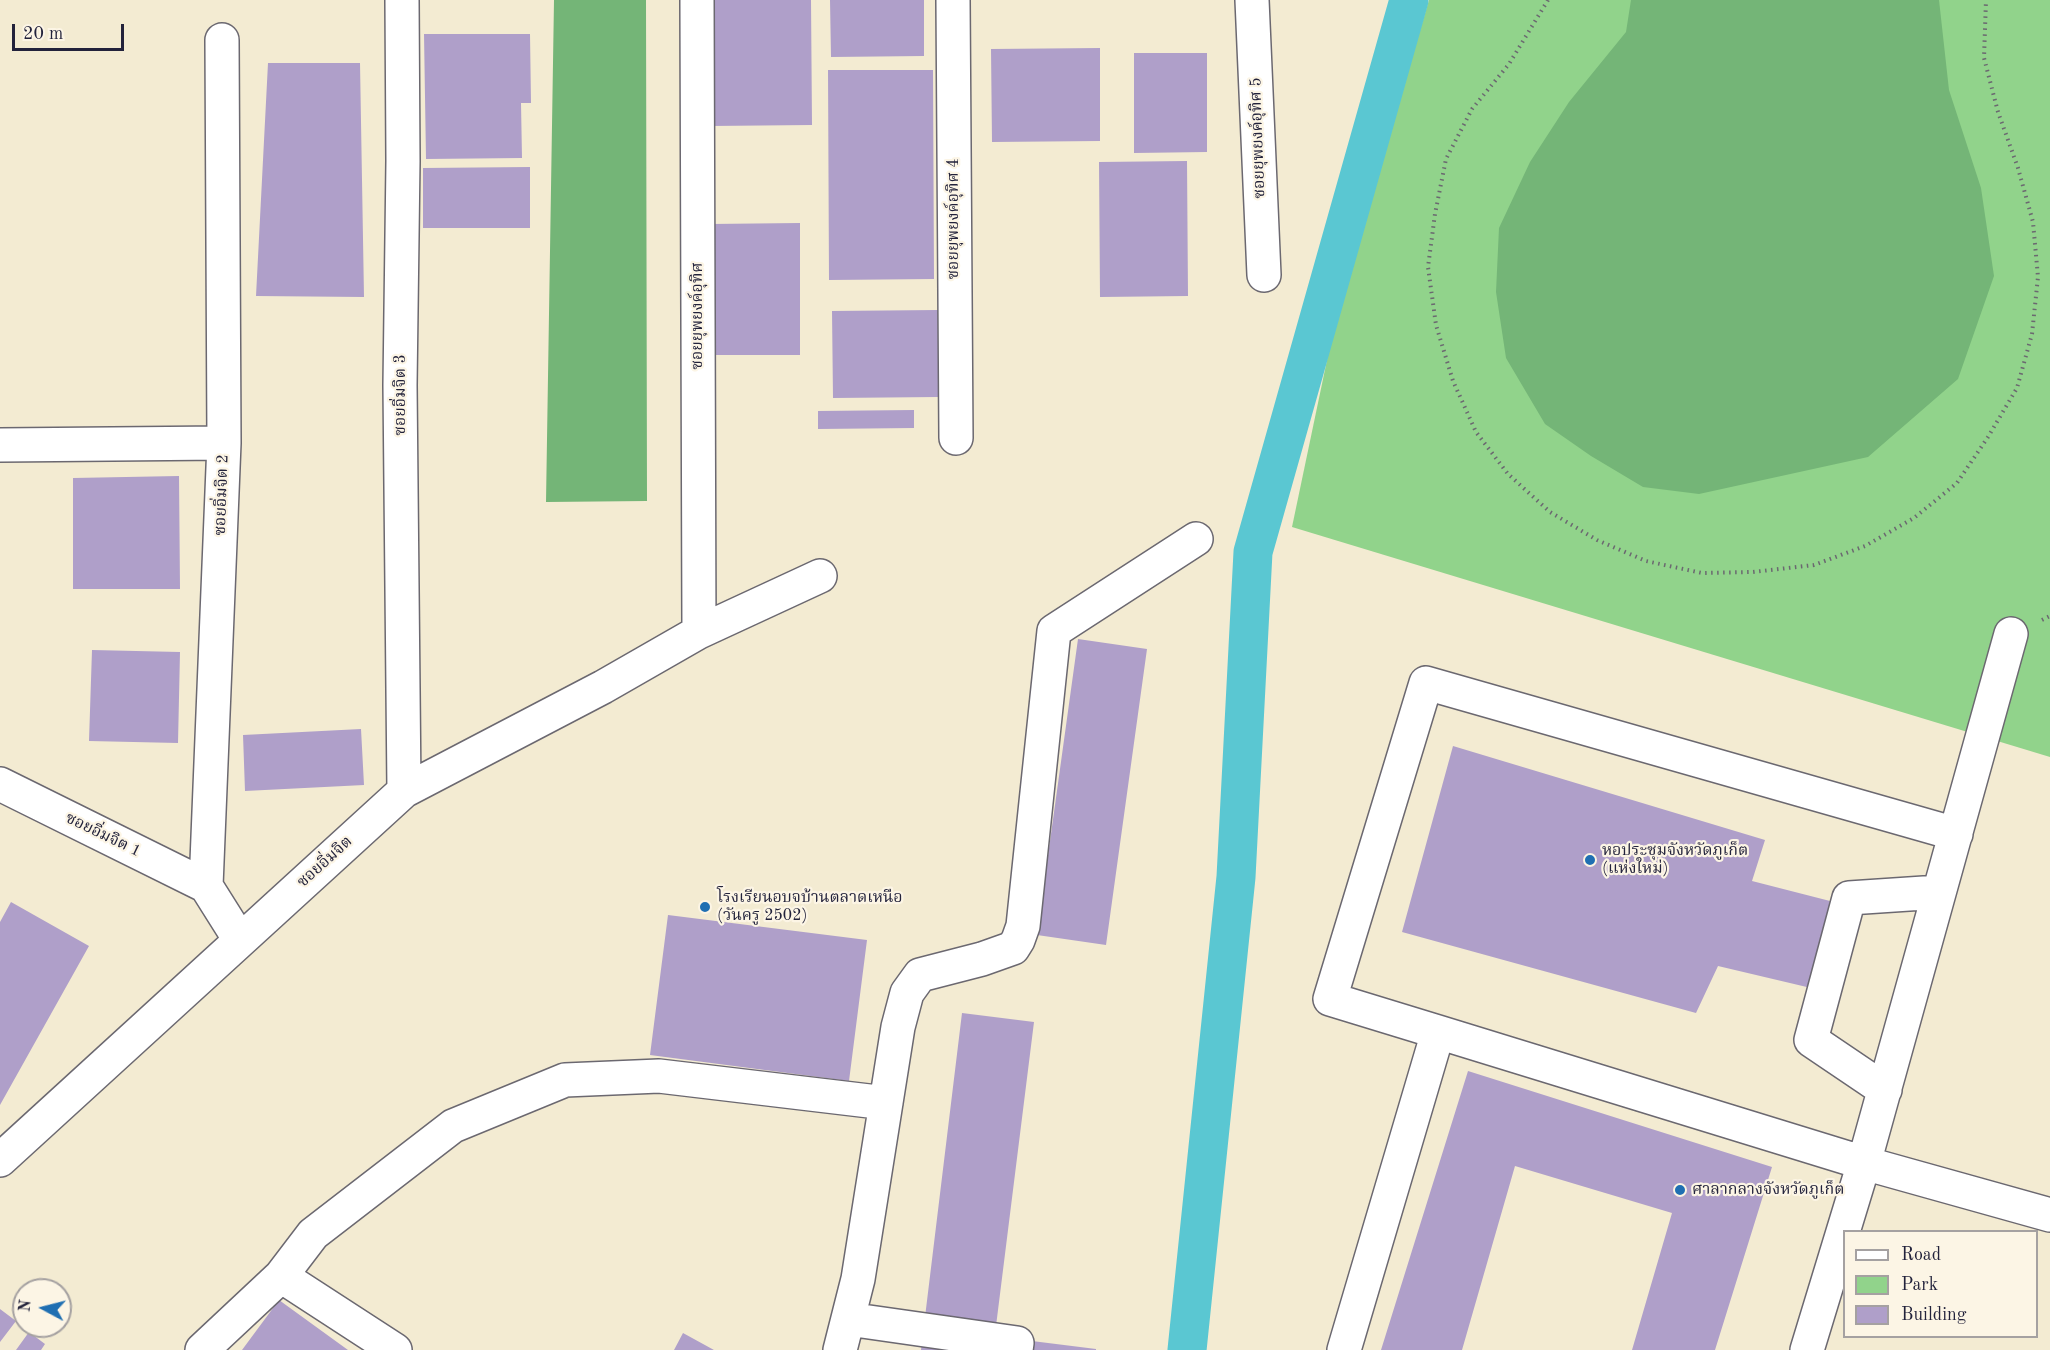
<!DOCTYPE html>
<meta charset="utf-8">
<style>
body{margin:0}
#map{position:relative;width:2050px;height:1350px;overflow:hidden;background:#f3ebd2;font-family:"Old Standard TT",serif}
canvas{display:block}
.legend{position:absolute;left:1843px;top:1230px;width:195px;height:108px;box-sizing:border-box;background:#fcf5e5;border:2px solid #a5a1a1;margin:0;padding:8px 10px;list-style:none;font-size:18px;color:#22223b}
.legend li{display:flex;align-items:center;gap:12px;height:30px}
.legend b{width:30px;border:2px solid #a5a1a1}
.north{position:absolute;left:12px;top:1278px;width:60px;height:60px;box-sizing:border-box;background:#fcf5e5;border:2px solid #a5a1a1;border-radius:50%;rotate:277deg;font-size:16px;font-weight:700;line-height:24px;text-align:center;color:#22223b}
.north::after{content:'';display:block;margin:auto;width:21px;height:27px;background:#1f6fb2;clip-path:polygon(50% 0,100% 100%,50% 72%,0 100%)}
.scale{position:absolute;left:12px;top:24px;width:112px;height:27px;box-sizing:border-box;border:3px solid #22223b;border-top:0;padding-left:8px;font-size:18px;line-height:21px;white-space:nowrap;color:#22223b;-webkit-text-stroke:4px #fcf5e5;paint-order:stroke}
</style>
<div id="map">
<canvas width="2050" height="1350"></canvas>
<ul class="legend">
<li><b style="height:8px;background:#fff"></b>Road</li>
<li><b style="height:16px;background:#91d38b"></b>Park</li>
<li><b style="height:16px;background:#af9fc9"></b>Building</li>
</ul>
<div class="north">N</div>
<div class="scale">20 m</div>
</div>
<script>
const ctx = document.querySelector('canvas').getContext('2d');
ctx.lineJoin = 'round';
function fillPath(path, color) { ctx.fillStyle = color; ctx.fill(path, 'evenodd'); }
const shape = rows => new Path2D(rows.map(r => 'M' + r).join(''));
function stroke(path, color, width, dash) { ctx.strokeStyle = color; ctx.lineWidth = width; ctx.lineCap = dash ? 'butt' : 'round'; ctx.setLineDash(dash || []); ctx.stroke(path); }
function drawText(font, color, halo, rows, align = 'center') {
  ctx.font = font + ' "Old Standard TT","Noto Serif Thai",serif'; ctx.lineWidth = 4.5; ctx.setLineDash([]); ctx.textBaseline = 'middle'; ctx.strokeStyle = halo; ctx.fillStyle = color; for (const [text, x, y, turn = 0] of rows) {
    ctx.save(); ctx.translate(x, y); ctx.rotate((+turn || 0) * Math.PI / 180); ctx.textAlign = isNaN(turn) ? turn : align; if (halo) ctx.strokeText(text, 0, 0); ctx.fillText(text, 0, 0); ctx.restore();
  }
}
fillPath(shape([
 [1429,0,2050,0,2050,757,1292,527,1340,298]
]), '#91d38b');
fillPath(shape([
 [554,0,646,0,647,501,546,502],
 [1631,0,1939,0,1949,90,1981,188,1994,276,1958,379,1868,457,1699,494,1643,487,1591,456,1545,424,1506,358,1496,292,1499,228,1530,162,1569,102,1626,32]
]), '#74b577');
stroke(shape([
 [1187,1350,1236,877,1253,552,1409,0]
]), '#5ac7d2', 39);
fillPath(shape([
 [710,0,811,0,812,125,710,126],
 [830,0,924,0,924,56,831,57],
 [424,34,530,34,531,103,521,103,522,158,426,159],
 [1100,48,1100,141,992,142,991,49],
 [1134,53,1207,53,1207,152,1134,153],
 [268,63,360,63,364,297,256,296],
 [828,70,933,70,934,279,829,280],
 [1187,161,1188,296,1100,297,1099,162],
 [530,167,530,228,423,228,423,168],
 [800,223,800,355,711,355,710,224],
 [938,310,938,397,833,398,832,311],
 [914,410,914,428,818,429,818,411],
 [179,476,180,589,73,589,73,478],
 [1078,639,1147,649,1106,945,1037,935],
 [92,650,180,652,178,743,89,741],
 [361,729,364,785,245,791,243,735],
 [1453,746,1765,840,1752,881,1830,901,1811,988,1718,966,1696,1013,1402,932],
 [11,902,89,946,0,1105,0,922],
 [668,915,867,940,849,1081,650,1055],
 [962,1013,1034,1022,993,1350,921,1350],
 [1468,1071,1772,1167,1715,1350,1632,1350,1672,1213,1515,1166,1462,1350,1381,1350],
 [279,1300,348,1350,242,1350],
 [0,1309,16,1321,0,1342],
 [29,1332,45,1344,41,1350,16,1350],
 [683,1333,714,1350,674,1350],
 [1032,1341,1096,1349,1096,1350,1031,1350]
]), '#af9fc9');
const minor = shape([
 [402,0,403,161,400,385,404,791],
 [697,0,699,632],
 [953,0,956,438],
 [1252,0,1264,275],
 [222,40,224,443,206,886,240,940],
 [0,445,224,443],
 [0,784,206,886],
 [1438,1032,1330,999,1426,683,1956,834],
 [1885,1090,1811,1040,1849,898,1939,892],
 [0,1160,404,791,603,687,699,632,820,576],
 [281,1276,395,1350],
 [848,1319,1017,1343,1016,1350],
 [202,1350,281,1276,313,1234,453,1126,565,1080,659,1076,886,1103],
 [840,1350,858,1279,898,1027,907,993,920,975,982,959,1013,948,1018,940,1023,926,1054,631,1196,539],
 [1344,1350,1438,1032,1864,1163,2011,634],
 [1807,1350,1864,1163,2050,1215]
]);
stroke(minor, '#6b6870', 36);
stroke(shape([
 [1548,0,1509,64,1472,109,1446,159,1435,214,1428,267,1436,325,1453,381,1476,432,1508,474,1550,512,1597,540,1646,561,1702,573,1753,572,1814,565,1865,546,1914,518,1957,483,1988,437,2017,388,2032,334,2038,277,2033,222,2018,168,1998,112,1984,58,1986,0],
 [2042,620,2050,616]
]), '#6b6870', 4, [1.5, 4.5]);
stroke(minor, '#fff', 33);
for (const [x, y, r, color] of [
 [1590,860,6,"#1f6fb2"],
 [705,907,6,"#1f6fb2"],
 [1680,1190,6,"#1f6fb2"]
]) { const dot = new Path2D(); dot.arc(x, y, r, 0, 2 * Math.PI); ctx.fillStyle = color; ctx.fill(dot); stroke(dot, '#fcf5e5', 2); }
drawText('16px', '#22223b', '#fcf5e5', [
 ["ซอยยุพยงค์อุทิศ 5",1258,138,-92],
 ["ซอยยุพยงค์อุทิศ 4",954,219,-90],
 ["ซอยยุพยงค์อุทิศ",698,316,-90],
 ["ซอยอิ่มจิต 3",401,395,-90],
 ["ซอยอิ่มจิต 2",222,495,-88],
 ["ซอยอิ่มจิต 1",103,835,26],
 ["ซอยอิ่มจิต",325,862,-42]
]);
drawText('16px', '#22223b', '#fcf5e5', [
 ["หอประชุมจังหวัดภูเก็ต",1602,851],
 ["(แห่งใหม่)",1602,869],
 ["โรงเรียนอบจบ้านตลาดเหนือ",717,898],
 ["(วันครู 2502)",717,916],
 ["ศาลากลางจังหวัดภูเก็ต",1692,1190]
], 'left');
</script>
